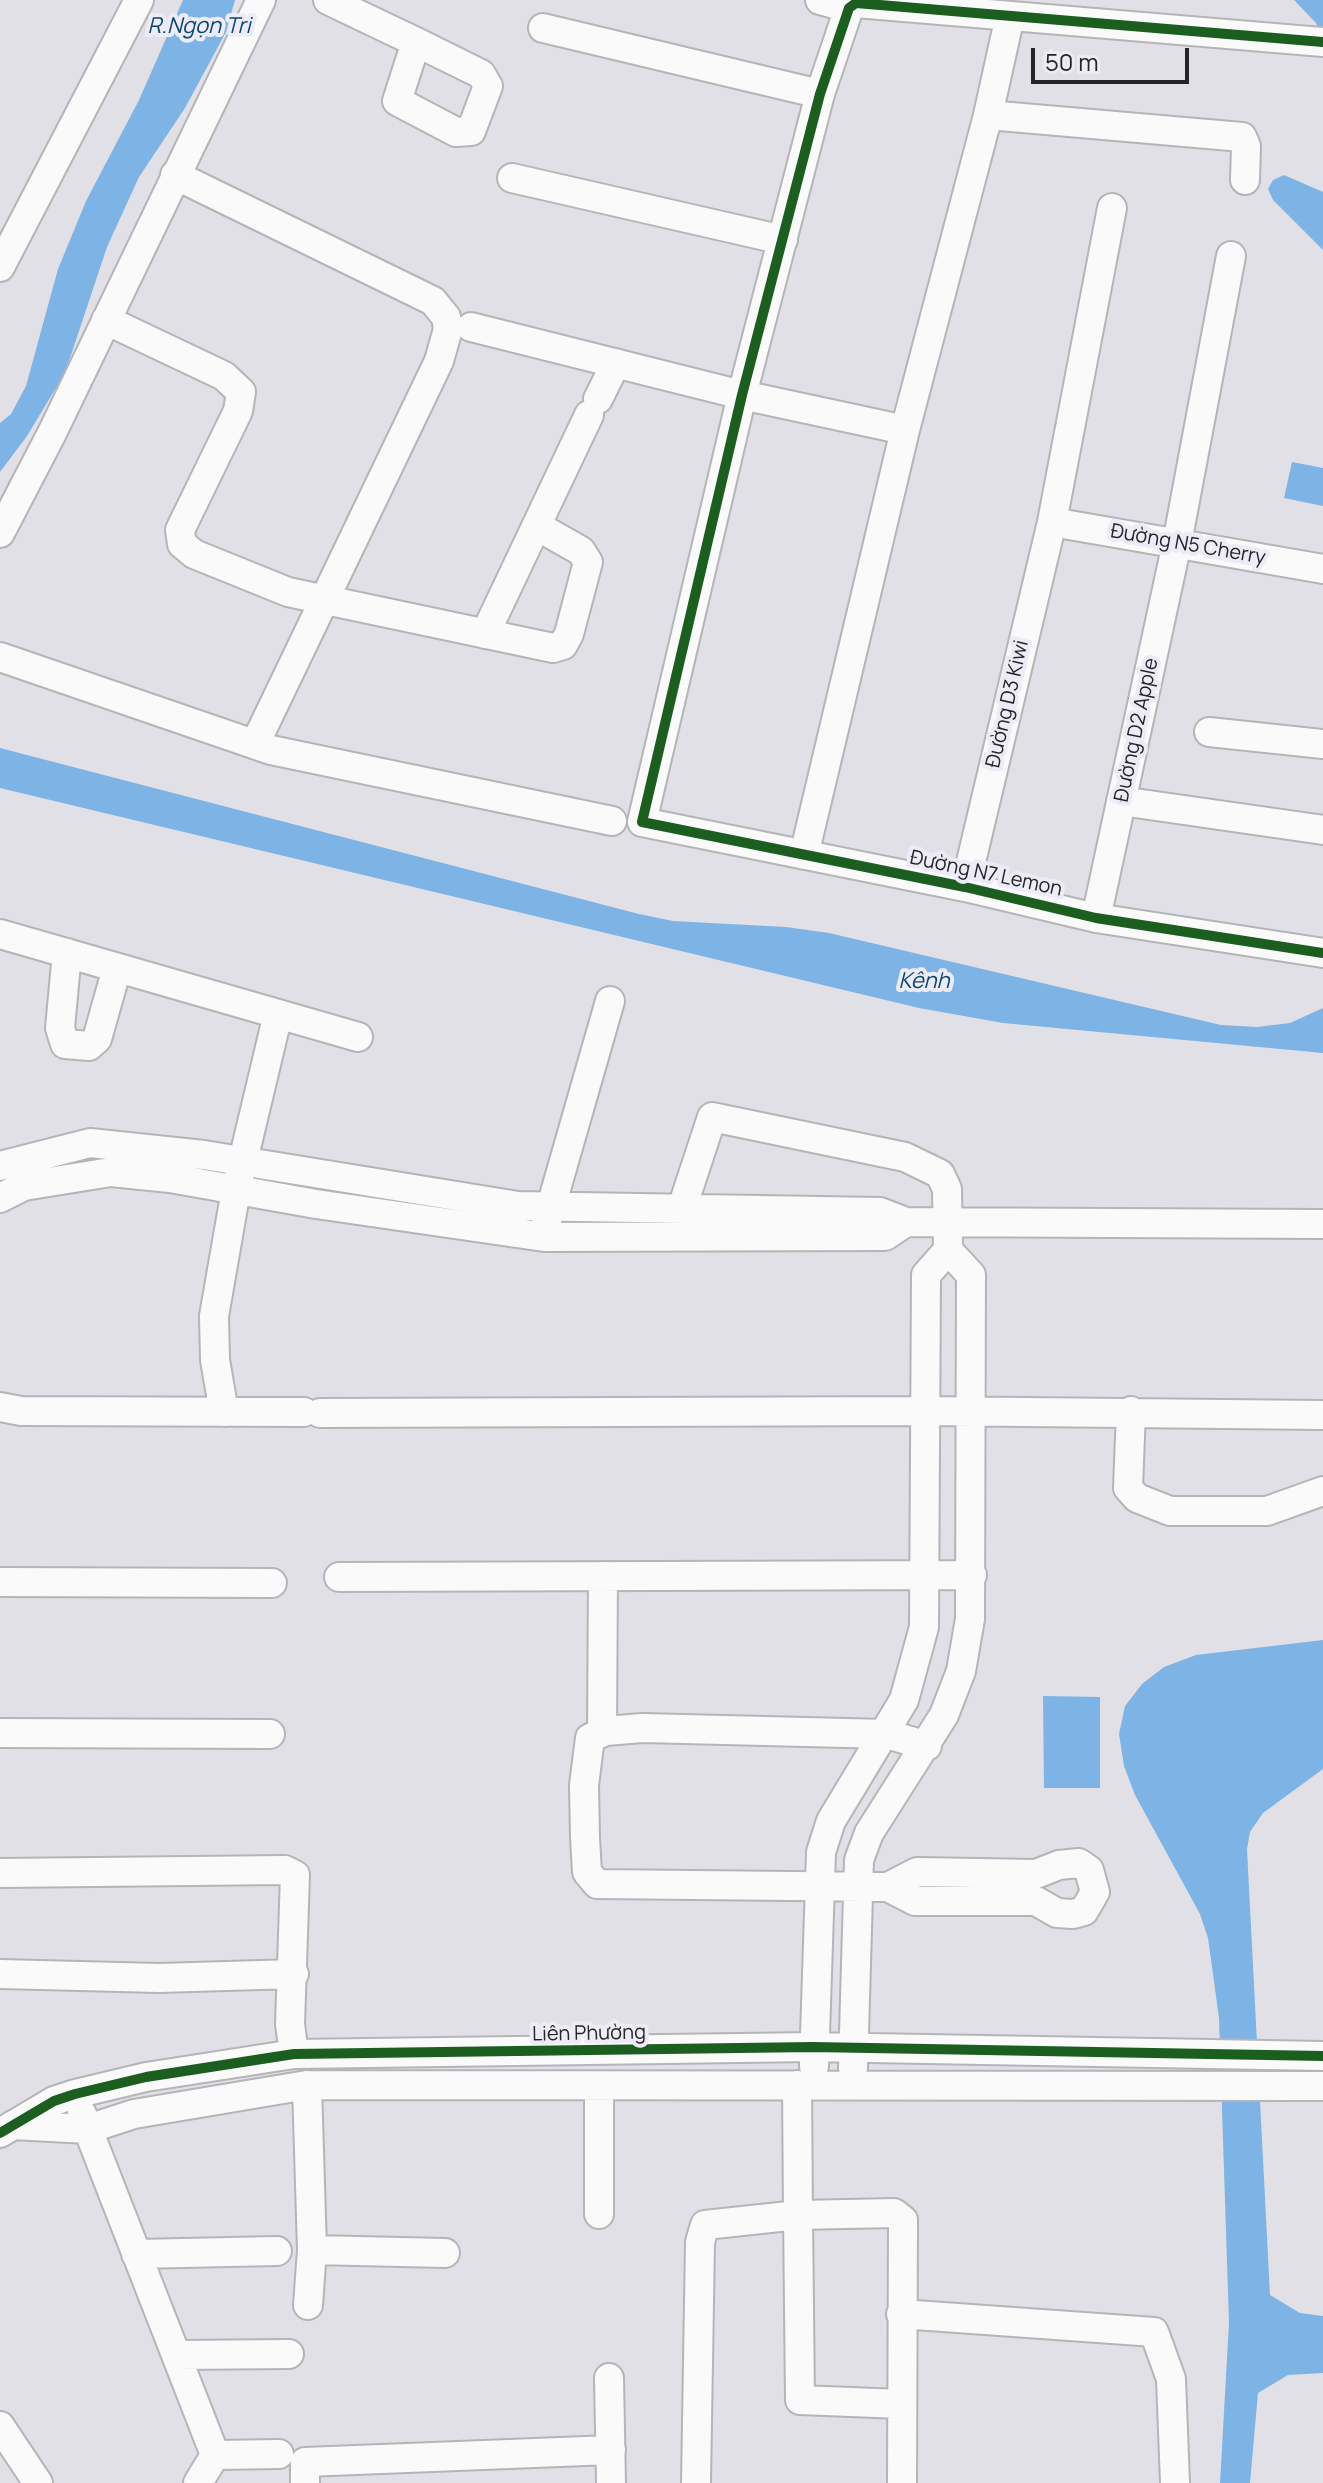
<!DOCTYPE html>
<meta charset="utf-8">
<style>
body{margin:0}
#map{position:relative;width:1323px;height:2483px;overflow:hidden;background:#e1e0e6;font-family:Manrope,sans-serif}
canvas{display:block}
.scale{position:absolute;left:1031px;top:48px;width:158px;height:36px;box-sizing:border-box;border:4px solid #252429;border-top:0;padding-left:10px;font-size:24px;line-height:28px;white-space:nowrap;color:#252429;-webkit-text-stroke:6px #edebf6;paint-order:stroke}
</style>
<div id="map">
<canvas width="1323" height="2483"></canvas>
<div class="scale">50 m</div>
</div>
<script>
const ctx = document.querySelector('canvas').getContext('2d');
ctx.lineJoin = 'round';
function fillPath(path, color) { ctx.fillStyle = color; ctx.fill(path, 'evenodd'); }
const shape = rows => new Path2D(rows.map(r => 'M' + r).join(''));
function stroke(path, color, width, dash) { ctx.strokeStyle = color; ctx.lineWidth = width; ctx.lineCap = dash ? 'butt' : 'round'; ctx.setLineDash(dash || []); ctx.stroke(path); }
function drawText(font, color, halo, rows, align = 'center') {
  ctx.font = font + ' Manrope,sans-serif'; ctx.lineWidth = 8; ctx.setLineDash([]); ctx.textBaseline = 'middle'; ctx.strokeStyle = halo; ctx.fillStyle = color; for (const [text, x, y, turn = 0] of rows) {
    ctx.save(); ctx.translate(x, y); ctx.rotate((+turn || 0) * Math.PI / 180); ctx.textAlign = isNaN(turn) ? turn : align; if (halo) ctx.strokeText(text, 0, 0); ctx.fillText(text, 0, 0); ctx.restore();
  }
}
fillPath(shape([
 [183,0,235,0,226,32,185,108,139,177,107,247,65,373,27,436,0,472,0,423,11,414,26,386,58,269,86,201,139,100],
 [1294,0,1323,0,1323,39,1316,23],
 [1284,175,1323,192,1323,250,1273,200,1268,189,1273,180],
 [1292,462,1323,468,1323,506,1284,498],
 [0,748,639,914,673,921,786,927,829,933,1221,1025,1257,1027,1290,1023,1323,1008,1323,1053,1003,1023,919,1008,0,788],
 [1323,1640,1323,1769,1263,1813,1250,1832,1247,1849,1270,2295,1300,2313,1323,2316,1323,2373,1288,2375,1258,2393,1250,2483,1220,2483,1229,2323,1219,2018,1208,1938,1200,1914,1135,1795,1124,1766,1119,1734,1125,1706,1142,1684,1164,1667,1196,1655],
 [1043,1696,1100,1697,1100,1788,1044,1788]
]), '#7eb4e5');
const minor = shape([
 [328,0,416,42,481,74,488,86,471,131,456,132,397,101,416,42],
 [820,0,849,8],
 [543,28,820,94],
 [1323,42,856,3,849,8,820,94,742,395,642,822,965,887,1096,918,1323,953],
 [988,115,1242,137,1246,146,1245,180],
 [175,175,433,301,446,317,448,329,439,361,255,744],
 [512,178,783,240],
 [0,267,139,0],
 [106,320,224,376,241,392,238,411,180,530,182,544,194,554,288,592,553,648,563,645,569,634,588,562,581,551,537,526],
 [471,327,742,395,905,430],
 [598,399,616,363],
 [1052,522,1323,569],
 [0,533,52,433,261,0],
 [485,634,589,415],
 [0,657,271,750,612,821],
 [1209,732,1323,744],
 [1121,801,1323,830],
 [804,855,905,430,988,115,1010,16],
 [965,887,1052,522,1112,208],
 [1096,918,1177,543,1231,256],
 [0,934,358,1037],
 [67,953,60,1028,65,1044,89,1046,97,1039,117,968],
 [0,1166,90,1143,204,1155,518,1206,880,1212,906,1222,1323,1224],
 [0,1198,24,1186,111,1172,170,1178,316,1204,544,1237,885,1236,906,1222],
 [682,1208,712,1117,905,1157,940,1174,947,1189,948,1250,926,1275,924,1627,904,1700,831,1821,821,1852,814,2066],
 [546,1224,610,1001],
 [0,1407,21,1411,304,1412],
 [1131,1411,1128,1488,1137,1498,1170,1511,1267,1511,1323,1491],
 [224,1412,215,1360,214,1316,236,1190,278,1014],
 [320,1413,925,1411,1323,1415],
 [339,1577,972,1575],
 [0,1582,272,1583],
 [602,1732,603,1576],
 [0,1733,270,1734],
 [0,1873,285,1870,295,1875,290,2024,294,2054],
 [888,1887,917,1872,1036,1874,1059,1865,1079,1863,1089,1870,1095,1892,1084,1911,1073,1914,1057,1913,1036,1901,915,1901,888,1887,597,1884,587,1872,585,1838,584,1785,590,1738,606,1731,642,1728,887,1734,927,1746],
 [0,1974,159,1978,294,1974],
 [853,2068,859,1860,869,1833,944,1715,961,1671,970,1619,971,1275,948,1250],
 [307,2085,312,2250,308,2305],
 [797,2085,798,2215,894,2213,903,2220,902,2483],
 [82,2114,215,2455,198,2483],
 [13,2125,88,2129,134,2114,307,2085,1323,2086],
 [0,2133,54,2101,75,2094,146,2077,294,2054,813,2047,1323,2056],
 [599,2214,599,2087],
 [312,2250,445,2253],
 [136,2254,277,2251],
 [901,2314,1154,2332,1171,2379,1175,2483],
 [176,2355,289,2354],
 [609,2378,611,2483],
 [0,2426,38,2483],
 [215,2455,279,2454],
 [305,2483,305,2462,611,2450],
 [696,2483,700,2242,705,2225,798,2215,800,2400,901,2404]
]);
stroke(minor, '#b5b4b8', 32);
stroke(minor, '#fafafb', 28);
stroke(shape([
 [1323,42,856,3,849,8,820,94,742,395,642,822,965,887,1096,918,1323,953],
 [0,2133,54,2101,75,2094,146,2077,294,2054,813,2047,1323,2056]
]), '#1b5e20', 10);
drawText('20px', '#252429', '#edebf6', [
 ["Đường N5 Cherry",1188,545,10],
 ["Đường D3 Kiwi",1008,704,-77],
 ["Đường D2 Apple",1137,730,-78],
 ["Đường N7 Lemon",986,874,12],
 ["Liên Phường",589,2034,-1]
]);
drawText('italic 22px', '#0b4673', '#edebf6', [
 ["R.Ngọn Tri",199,27],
 ["Kênh",924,982]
]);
</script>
